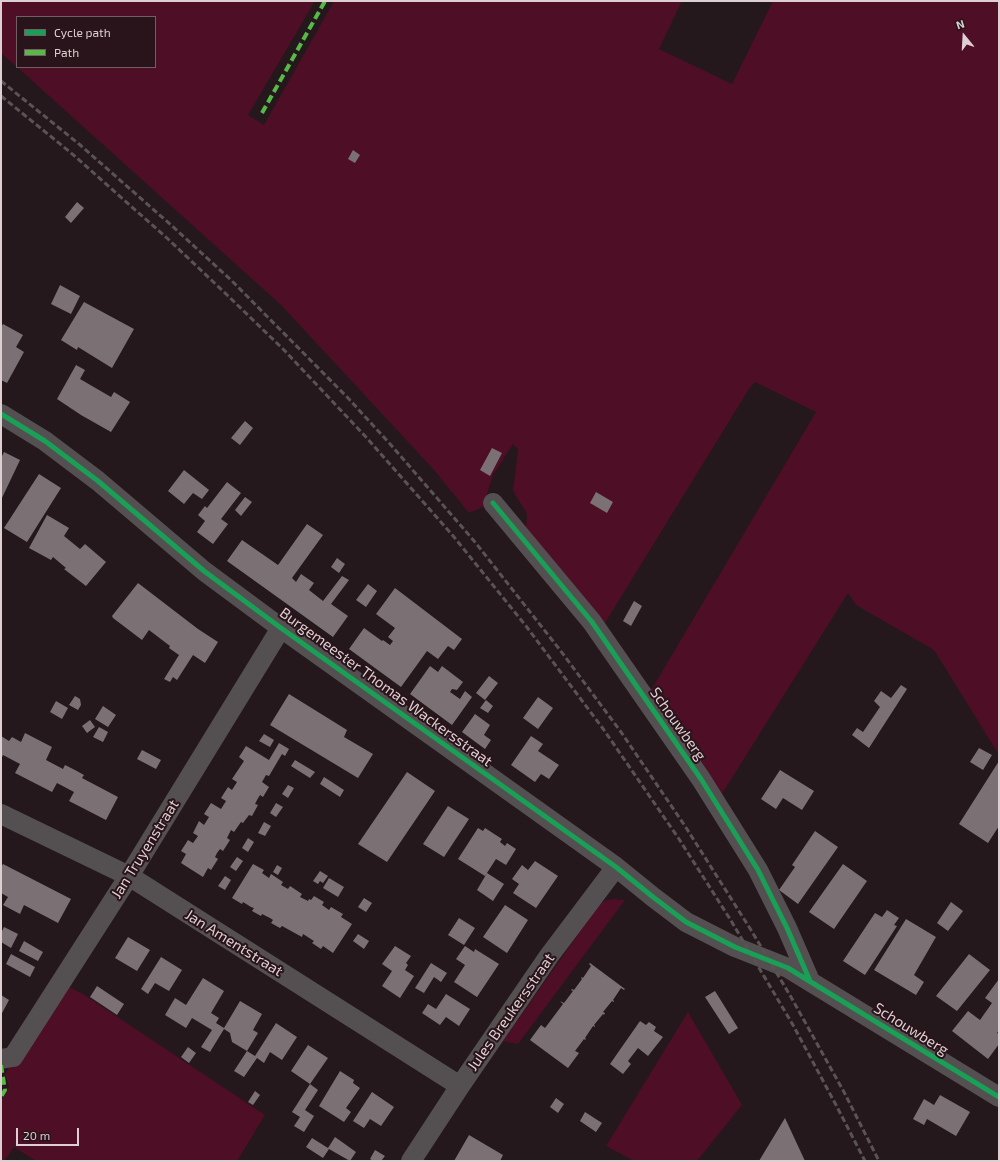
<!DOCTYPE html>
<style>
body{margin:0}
#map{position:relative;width:1000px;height:1162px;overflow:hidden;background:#24181c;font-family:"Exo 2",sans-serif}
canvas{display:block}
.frame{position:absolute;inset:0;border:2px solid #decfd2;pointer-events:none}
.legend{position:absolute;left:16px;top:16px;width:140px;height:52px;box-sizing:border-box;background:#28141a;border:1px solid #715f64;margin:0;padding:5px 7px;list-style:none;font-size:12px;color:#decfd2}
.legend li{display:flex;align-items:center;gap:8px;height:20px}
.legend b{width:20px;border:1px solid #715f64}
.north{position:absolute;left:944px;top:16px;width:40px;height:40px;-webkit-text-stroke:3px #28141a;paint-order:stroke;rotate:342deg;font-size:11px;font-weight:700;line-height:16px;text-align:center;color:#decfd2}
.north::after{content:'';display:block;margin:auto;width:14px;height:18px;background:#decfd2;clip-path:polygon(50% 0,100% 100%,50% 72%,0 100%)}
.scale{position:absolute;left:16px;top:1128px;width:63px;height:18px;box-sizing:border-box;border:2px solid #decfd2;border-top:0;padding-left:5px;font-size:12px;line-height:14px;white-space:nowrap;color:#decfd2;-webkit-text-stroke:3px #28141a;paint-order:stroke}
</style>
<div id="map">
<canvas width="1000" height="1162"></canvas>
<div class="frame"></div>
<ul class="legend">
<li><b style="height:5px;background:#1a9f57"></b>Cycle path</li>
<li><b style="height:5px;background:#58b947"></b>Path</li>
</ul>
<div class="north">N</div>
<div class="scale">20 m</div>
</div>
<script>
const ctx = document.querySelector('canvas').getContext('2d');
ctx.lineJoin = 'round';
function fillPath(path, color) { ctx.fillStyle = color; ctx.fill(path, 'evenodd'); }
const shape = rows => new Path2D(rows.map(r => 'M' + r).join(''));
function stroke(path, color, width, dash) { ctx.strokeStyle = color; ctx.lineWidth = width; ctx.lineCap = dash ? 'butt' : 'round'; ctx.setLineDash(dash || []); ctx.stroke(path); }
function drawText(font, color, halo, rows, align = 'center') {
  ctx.font = font + ' "Exo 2",sans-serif'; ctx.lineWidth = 4; ctx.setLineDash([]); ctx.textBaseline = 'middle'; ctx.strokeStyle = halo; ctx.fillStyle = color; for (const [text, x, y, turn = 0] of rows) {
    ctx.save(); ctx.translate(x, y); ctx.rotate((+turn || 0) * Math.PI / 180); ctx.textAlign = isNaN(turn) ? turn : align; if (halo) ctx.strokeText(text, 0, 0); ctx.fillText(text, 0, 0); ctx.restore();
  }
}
fillPath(shape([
 [1,1,315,1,248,115,264,125,334,1,682,1,659,49,732,84,773,1,999,1,999,755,934,650,856,605,848,593,720,797,650,692,816,412,755,382,749,389,605,623,526,528,527,514,513,491,518,449,513,444,493,475,483,507,469,513,434,470,281,305,17,67,155,67,155,17,17,17,17,67,1,53],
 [613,899,625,900,518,1044,503,1041,598,906,604,901],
 [61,983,83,994,265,1115,237,1161,36,1161,14,1147,4,1161,1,1161,1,1102,9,1087,5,1074],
 [688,1012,742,1105,697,1161,634,1161,606,1146]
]), '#4d0e26');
fillPath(shape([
 [353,150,360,155,355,163,348,159],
 [77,202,84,208,71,223,65,217],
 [60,285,80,296,71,314,51,304],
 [84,302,134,329,112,368,78,347,77,350,61,340],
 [3,324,23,335,16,347,24,352,7,383,1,380,1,327],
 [76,365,85,370,80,379,111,397,114,392,130,402,111,432,81,415,57,399],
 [245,421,253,428,240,445,231,438],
 [492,448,502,453,490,476,480,470],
 [4,452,20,460,1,500,1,458],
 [184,470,209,490,202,499,193,493,184,504,168,491],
 [39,474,61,488,27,542,4,528],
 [227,482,241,493,221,519,228,524,213,544,197,532,205,521,198,515,205,506,207,508],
 [596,492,613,502,607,513,590,503],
 [245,497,252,502,241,516,235,510],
 [47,515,69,528,64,536,80,549,85,544,106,562,86,586,64,569,66,568,53,557,51,560,29,548],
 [307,524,323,535,292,578,296,582,301,574,314,583,309,590,323,601,342,576,349,580,331,604,348,616,333,637,227,561,242,540,278,565],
 [337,558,345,564,339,573,331,567],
 [138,583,198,629,218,642,205,663,193,655,177,680,173,677,170,682,164,679,179,655,169,648,170,646,149,630,142,640,113,618,112,616],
 [368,584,377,591,366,607,356,600],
 [395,588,462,639,454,650,448,646,438,659,427,651,401,687,349,649,364,628,382,641,383,640,390,645,393,641,388,637,395,628,376,614],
 [634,601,642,606,631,626,623,621],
 [430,666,438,672,442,666,463,682,457,690,452,689,450,692,460,699,465,691,472,697,452,725,410,694],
 [489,676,498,683,485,700,476,693],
 [901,685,907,689,869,748,852,735,857,728,863,732,880,707,874,701,881,691,891,698],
 [289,694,347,730,344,737,373,754,358,778,270,725],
 [75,696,80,699,81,705,78,710,69,705],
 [538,697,553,708,538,729,523,718],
 [486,700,493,706,488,713,480,708],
 [56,701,68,708,62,719,50,712],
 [103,706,116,715,108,727,95,719],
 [475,714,490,725,484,735,491,740,485,749,462,732],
 [90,720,95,727,87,733,82,726],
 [99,727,108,732,103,742,93,737],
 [25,733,52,747,46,760,63,769,65,765,75,770,84,775,82,778,118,797,106,820,69,801,74,792,57,783,52,792,15,773,20,764,3,755,1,759,1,736,9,741,12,737,21,742],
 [264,734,274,740,270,747,259,741],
 [531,736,543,744,538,751,559,765,549,779,541,774,535,782,511,765],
 [279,743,289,749,285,756,282,754,269,776,266,775,262,782,269,787,263,797,260,795,257,800,255,804,258,805,252,816,249,815,243,823,241,822,234,832,231,830,227,838,230,840,223,851,220,849,217,853,215,857,218,859,211,870,208,868,203,877,181,863,186,854,181,851,188,840,193,843,198,836,193,833,199,821,204,825,209,817,204,814,211,803,221,809,226,801,221,798,228,787,232,790,237,782,232,779,244,761,239,757,246,746,269,760],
 [979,748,992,755,983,770,970,762],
 [142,750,161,760,156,769,137,759],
 [295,760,315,772,310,778,291,766],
 [999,761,999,826,988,843,959,824],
 [780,770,814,791,802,810,783,798,776,809,761,799],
 [407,772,435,791,387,862,358,844],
 [324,777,344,790,340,797,320,784],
 [288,785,294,788,288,798,282,794],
 [276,803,283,807,276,817,270,813],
 [448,806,469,819,444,857,423,844],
 [264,822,271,826,265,836,258,833],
 [478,828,483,831,485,828,502,839,500,842,505,846,507,843,516,849,506,865,496,859,485,876,458,859],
 [815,831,838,847,798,904,779,890,795,867,792,865],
 [248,838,254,842,248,852,242,848],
 [237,857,243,861,236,871,230,867],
 [535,861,558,876,536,908,513,893,519,884,512,879,522,865,528,870],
 [3,864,71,899,58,923,24,905,20,914,3,905,8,897,1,893,1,867],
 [253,864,264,870,262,873,269,878,271,874,283,882,281,885,288,889,290,886,302,894,300,897,308,901,309,899,311,900,314,896,324,902,322,905,329,910,331,907,343,914,341,917,352,924,333,953,323,946,321,949,312,943,314,941,303,934,302,937,282,926,280,928,271,923,273,920,270,918,262,914,261,916,252,911,254,908,251,907,243,902,242,904,232,898],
 [843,864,867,881,834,929,809,912],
 [277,865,282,868,278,875,273,872],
 [320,871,328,876,323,883,320,881,318,884,313,881],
 [487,873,504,884,493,901,477,890],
 [225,876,231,880,225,890,218,886],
 [329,878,344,887,338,897,323,888],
 [364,898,372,903,366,912,358,907],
 [951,902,963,911,948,931,937,923],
 [505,905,528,920,507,953,483,937],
 [887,910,899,918,894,925,897,926,865,975,843,961,875,913,882,917],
 [459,918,475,928,464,945,448,935],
 [906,919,936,937,914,975,924,982,916,995,874,970],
 [4,927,18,934,11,948,1,942,1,933],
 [358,934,369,941,364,949,353,941],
 [128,937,150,950,137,971,115,958],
 [24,941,43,952,38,961,19,951],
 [395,946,411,956,406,963,408,965,405,970,414,976,400,998,382,986,392,971,382,964],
 [465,946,474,952,475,949,499,964,477,997,454,982,465,965,456,959],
 [11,954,35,967,30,977,6,964],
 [969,954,990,970,957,1011,936,996],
 [161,957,182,970,169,991,155,983,148,994,141,989],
 [431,963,447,973,441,982,434,977,424,993,415,988],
 [590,963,625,989,624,990,621,988,613,1000,614,1001,614,1002,612,1001,603,1012,605,1013,604,1015,603,1014,594,1025,595,1026,595,1027,593,1026,585,1038,586,1039,585,1040,584,1039,575,1051,579,1053,568,1068,530,1040,541,1025,545,1028,563,1004,560,1001,564,1003,573,991,571,990,572,989,574,990,582,979,581,978,582,977,583,978,591,966,589,964],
 [203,978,224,991,211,1013,219,1018,216,1023,224,1028,240,1001,262,1014,253,1030,258,1033,247,1051,255,1056,276,1023,297,1037,282,1060,270,1052,264,1063,257,1058,244,1077,234,1071,247,1051,232,1042,230,1033,224,1029,210,1052,201,1047,212,1030,192,1018,186,1028,165,1015,175,998,186,1005],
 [999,979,999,1030,997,1033,999,1034,999,1044,988,1059,952,1031,968,1011,980,1020,992,1003,985,998],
 [97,986,124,1004,117,1015,90,997],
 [715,991,738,1028,729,1034,705,997],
 [446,994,470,1009,459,1026,446,1017,440,1025,422,1013,428,1004,436,1009],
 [1,995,9,1000,1,1015],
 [640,1021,646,1025,649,1022,656,1027,654,1031,663,1037,648,1056,638,1048,628,1061,631,1064,623,1074,610,1064],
 [308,1045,328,1058,310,1084,318,1090,305,1110,314,1116,304,1132,294,1126,300,1117,292,1112,310,1084,291,1071],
 [188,1047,196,1053,189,1063,181,1057],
 [340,1071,354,1080,353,1083,360,1088,346,1108,351,1112,344,1122,319,1106],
 [255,1091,260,1095,253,1105,248,1102],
 [372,1092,394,1107,381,1126,370,1119,364,1128,353,1121],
 [940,1095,970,1112,956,1136,927,1119,924,1125,913,1119,924,1099,934,1105],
 [556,1098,564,1104,558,1113,550,1107],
 [585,1112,602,1123,596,1132,580,1121],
 [785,1118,805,1161,759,1161],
 [469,1135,503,1155,500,1161,454,1161],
 [335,1137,356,1152,350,1161,329,1149,323,1158,306,1147,312,1138,328,1148],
 [375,1150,385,1156,381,1161,373,1161,370,1159]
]), '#7b7174');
stroke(shape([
 [1,414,45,441,98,481,204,571,281,628,616,867,653,897,686,922,735,947,788,968,999,1097],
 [493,503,592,622,701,779,758,870,787,928,810,981],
 [1,814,129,876,460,1086],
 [1,1059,13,1057,129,876,281,628],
 [411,1161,460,1086,549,956,616,867]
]), '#544f50', 20);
stroke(shape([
 [1,81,79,144,171,225,231,280,348,398,391,445,475,542,560,650,621,732,685,826,751,930,791,997,844,1092,879,1161],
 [1,96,70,152,168,239,225,293,284,350,365,436,454,537,526,626,604,730,679,839,730,919,793,1025,836,1105,865,1161]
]), '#5a5354', 3, [6, 3]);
stroke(shape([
 [262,113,325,1],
 [1,1065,5,1090,1,1097]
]), '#58b947', 4, [8, 4]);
stroke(shape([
 [1,414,45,441,98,481,204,571,281,628,616,867,653,897,686,922,735,947,788,968,999,1097],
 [493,503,592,622,701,779,758,870,787,928,810,981]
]), '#1a9f57', 5);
drawText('15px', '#decfd2', '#28141a', [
 ["Burgemeester Thomas Wackersstraat",386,687,36],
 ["Schouwberg",678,724,55],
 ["Jan Truyenstraat",145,849,-58],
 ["Jan Amentstraat",234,943,32],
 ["Jules Breukersstraat",511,1012,-55],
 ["Schouwberg",911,1029,32]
]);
</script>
